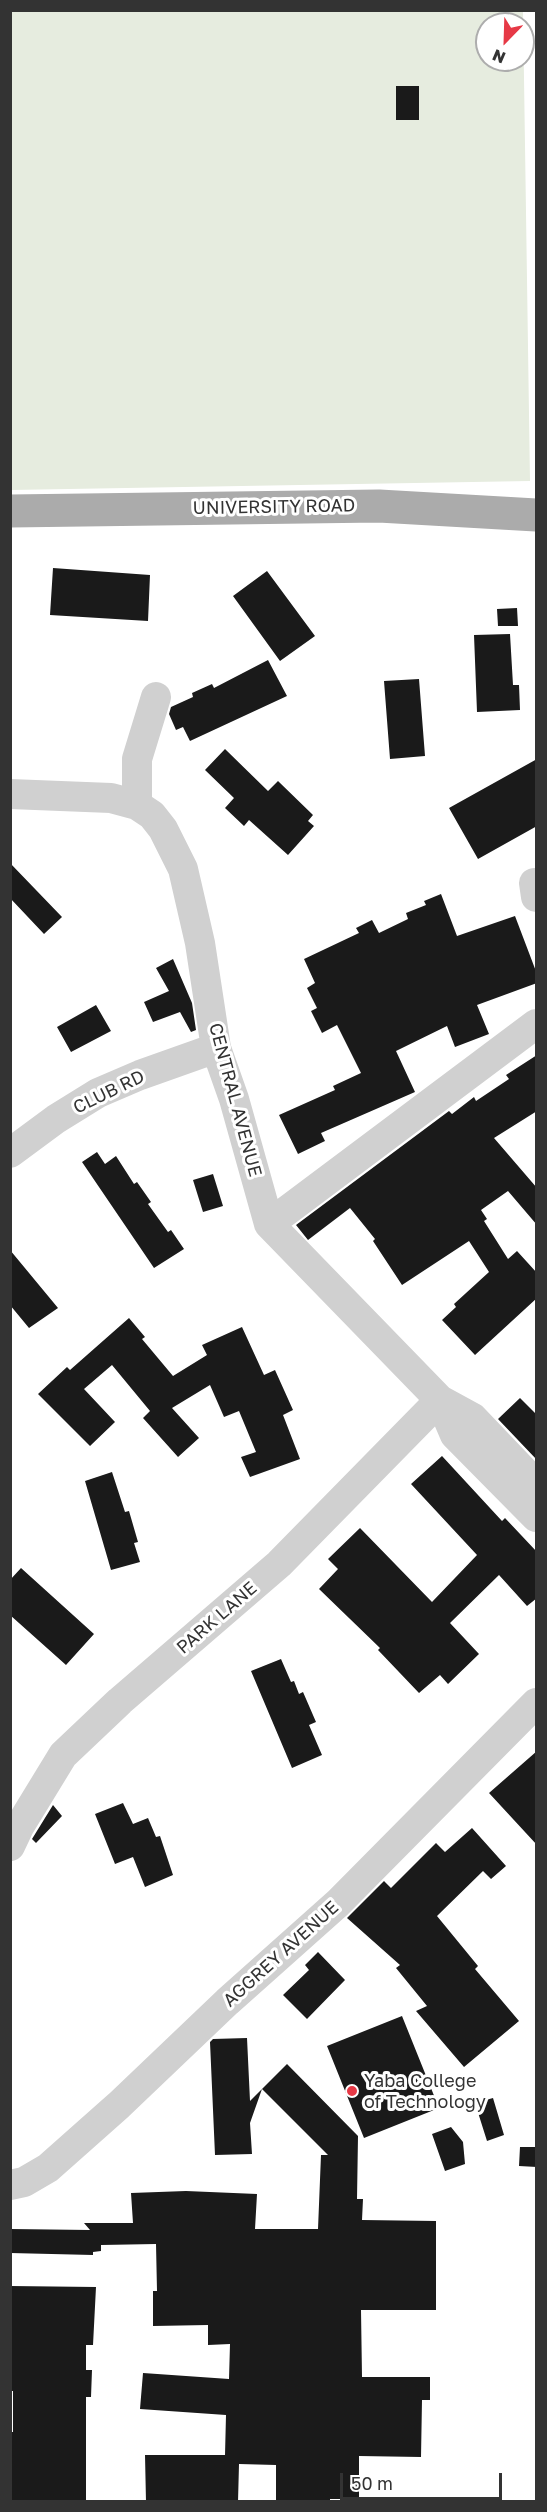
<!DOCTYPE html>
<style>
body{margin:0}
#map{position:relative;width:547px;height:2512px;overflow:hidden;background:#fff;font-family:"Golos Text",sans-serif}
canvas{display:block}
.frame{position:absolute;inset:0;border:12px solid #333;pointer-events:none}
.north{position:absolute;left:475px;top:12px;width:60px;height:60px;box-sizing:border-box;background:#fff;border:2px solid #adadad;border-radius:50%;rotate:203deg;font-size:16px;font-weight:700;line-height:24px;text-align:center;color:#333}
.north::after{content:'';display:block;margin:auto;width:21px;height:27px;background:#e63946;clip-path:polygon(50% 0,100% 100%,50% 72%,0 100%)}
.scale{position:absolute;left:340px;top:2473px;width:162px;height:27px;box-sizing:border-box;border:3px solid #333;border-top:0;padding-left:8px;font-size:18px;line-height:21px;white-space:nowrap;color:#333;-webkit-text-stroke:4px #fff;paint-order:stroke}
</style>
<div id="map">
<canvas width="547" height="2512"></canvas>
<div class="frame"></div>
<div class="north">N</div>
<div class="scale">50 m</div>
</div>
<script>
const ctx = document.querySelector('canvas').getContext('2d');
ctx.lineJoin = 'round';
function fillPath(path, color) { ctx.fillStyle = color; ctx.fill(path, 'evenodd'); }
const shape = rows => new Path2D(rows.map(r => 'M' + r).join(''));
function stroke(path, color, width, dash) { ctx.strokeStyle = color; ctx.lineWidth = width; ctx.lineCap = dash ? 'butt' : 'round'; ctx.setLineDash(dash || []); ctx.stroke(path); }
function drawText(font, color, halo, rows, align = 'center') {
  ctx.font = font + ' "Golos Text",sans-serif'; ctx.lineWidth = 6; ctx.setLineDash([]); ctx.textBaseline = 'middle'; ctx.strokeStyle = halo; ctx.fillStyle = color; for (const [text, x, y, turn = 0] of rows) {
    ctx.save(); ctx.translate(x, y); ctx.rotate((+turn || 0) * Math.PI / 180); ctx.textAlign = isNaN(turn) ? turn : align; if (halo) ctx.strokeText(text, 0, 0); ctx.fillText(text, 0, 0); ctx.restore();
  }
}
fillPath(shape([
 [10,11,523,11,530,481,11,490],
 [487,24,523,24,523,60,487,60]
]), '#e6ecdf');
fillPath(shape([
 [396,86,419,86,419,120,396,120],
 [53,568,150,575,148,621,50,615],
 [267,571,315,636,280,661,233,596],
 [517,608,518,626,498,626,497,609],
 [510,634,513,685,519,685,520,710,477,712,474,635],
 [268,660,287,696,190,741,183,727,176,730,169,714,171,707,193,697,192,693,212,684,214,688],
 [419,679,425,756,390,759,384,681],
 [225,749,268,791,278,781,313,815,308,821,314,826,288,855,249,820,244,826,225,808,234,798,205,770],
 [537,759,537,826,478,859,449,808],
 [10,863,62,917,44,934,10,898],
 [441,894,457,936,515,916,537,974,537,983,477,1005,489,1034,455,1047,447,1026,396,1051,415,1092,321,1133,325,1141,298,1154,279,1115,335,1090,333,1086,361,1073,337,1025,322,1033,311,1011,317,1008,307,988,315,983,304,959,359,933,356,928,372,920,379,933,408,919,406,913,426,905,424,901],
 [173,959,192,1003,196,1030,191,1032,180,1012,153,1022,144,1002,169,991,156,968],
 [96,1005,111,1031,71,1052,57,1027],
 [537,1055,537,1111,494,1138,537,1188,537,1225,508,1191,481,1210,487,1219,484,1221,508,1259,517,1251,537,1273,537,1298,475,1355,442,1320,456,1307,454,1304,489,1272,469,1241,402,1285,373,1241,375,1239,350,1208,308,1240,296,1225,449,1111,452,1114,474,1097,476,1101,509,1079,506,1075],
 [97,1152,105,1164,116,1156,134,1184,137,1182,151,1202,148,1204,168,1232,171,1230,184,1249,154,1268,82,1162],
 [213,1174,223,1206,203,1212,193,1180],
 [10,1250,58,1308,29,1328,10,1305],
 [129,1318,145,1337,142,1339,173,1376,207,1355,202,1345,242,1327,264,1375,275,1370,293,1410,283,1415,300,1459,250,1477,241,1457,256,1452,239,1411,224,1417,210,1385,172,1408,199,1438,178,1457,143,1418,150,1411,112,1365,84,1389,115,1422,90,1446,38,1394,67,1367,70,1370],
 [520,1398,537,1415,537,1460,498,1419],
 [442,1456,502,1521,505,1518,537,1552,537,1598,527,1606,499,1575,450,1623,479,1654,448,1684,440,1675,419,1693,378,1650,380,1648,319,1589,338,1569,328,1559,360,1528,432,1602,477,1555,411,1484],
 [112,1472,125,1512,129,1511,138,1542,134,1543,140,1562,111,1570,85,1481],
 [21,1568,94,1634,66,1665,10,1615,10,1580],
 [281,1659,291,1682,294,1681,299,1694,303,1692,316,1722,309,1725,322,1755,292,1768,251,1671],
 [537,1751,537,1845,489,1793],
 [123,1803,133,1824,148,1818,156,1837,160,1836,173,1875,145,1887,133,1857,115,1864,95,1814],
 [53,1805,62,1816,36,1843,32,1839],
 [472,1828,506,1866,491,1879,483,1871,437,1916,478,1966,475,1969,519,2021,464,2067,416,2011,427,2006,396,1968,400,1965,347,1918,384,1881,391,1888,436,1843,445,1852],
 [318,1952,345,1980,307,2019,283,1995,309,1970,305,1965],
 [402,2016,439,2108,364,2138,327,2046],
 [247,2038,250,2101,287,2064,358,2136,357,2199,363,2199,362,2220,436,2221,436,2310,361,2310,362,2377,430,2377,430,2400,422,2400,421,2457,359,2456,359,2499,330,2499,330,2502,276,2502,276,2465,239,2464,238,2502,146,2502,145,2455,225,2455,226,2415,140,2409,143,2373,229,2379,230,2344,208,2345,208,2325,153,2326,153,2291,157,2291,156,2244,101,2245,101,2251,93,2252,93,2255,10,2253,10,2229,90,2230,84,2223,133,2223,131,2193,186,2191,257,2194,255,2229,318,2229,321,2155,328,2155,262,2089,250,2123,252,2154,215,2155,210,2042,213,2039],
 [493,2098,504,2135,487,2141,475,2103],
 [451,2127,463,2142,465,2164,445,2171,432,2134],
 [520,2147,537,2147,537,2167,519,2166],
 [10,2286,96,2287,93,2345,86,2345,86,2370,92,2370,91,2397,86,2397,86,2502,10,2502,10,2432,13,2432,13,2391,10,2391]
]), '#1a1a1a');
stroke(shape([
 [10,794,111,798,137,805,152,815,163,829,183,869,200,943,216,1048,234,1099,269,1224,440,1400,473,1418,536,1484],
 [137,805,137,759,156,697],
 [534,883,536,897],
 [10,1153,56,1119,98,1093,140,1075,216,1048],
 [269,1224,536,1024],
 [440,1400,455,1435,536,1517],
 [10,1846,19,1827,63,1755,120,1701,279,1564,440,1400],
 [10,2185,24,2182,48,2168,119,2105,227,2002,338,1903,536,1703]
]), '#d0d0d0', 30);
stroke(shape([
 [10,511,379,506,536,515]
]), '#ababab', 33);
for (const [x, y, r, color] of [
 [352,2091,6,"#e63946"]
]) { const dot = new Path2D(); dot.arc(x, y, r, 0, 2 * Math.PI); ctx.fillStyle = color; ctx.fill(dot); stroke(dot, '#fff', 2); }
drawText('18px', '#333', '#fff', [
 ["UNIVERSITY ROAD",274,507,-1],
 ["CLUB RD",109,1092,-26],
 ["CENTRAL AVENUE",235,1100,75],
 ["PARK LANE",217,1618,-41],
 ["AGGREY AVENUE",281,1954,-42]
]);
drawText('18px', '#333', '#fff', [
 ["Yaba College",364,2081],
 ["of Technology",364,2102]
], 'left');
</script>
